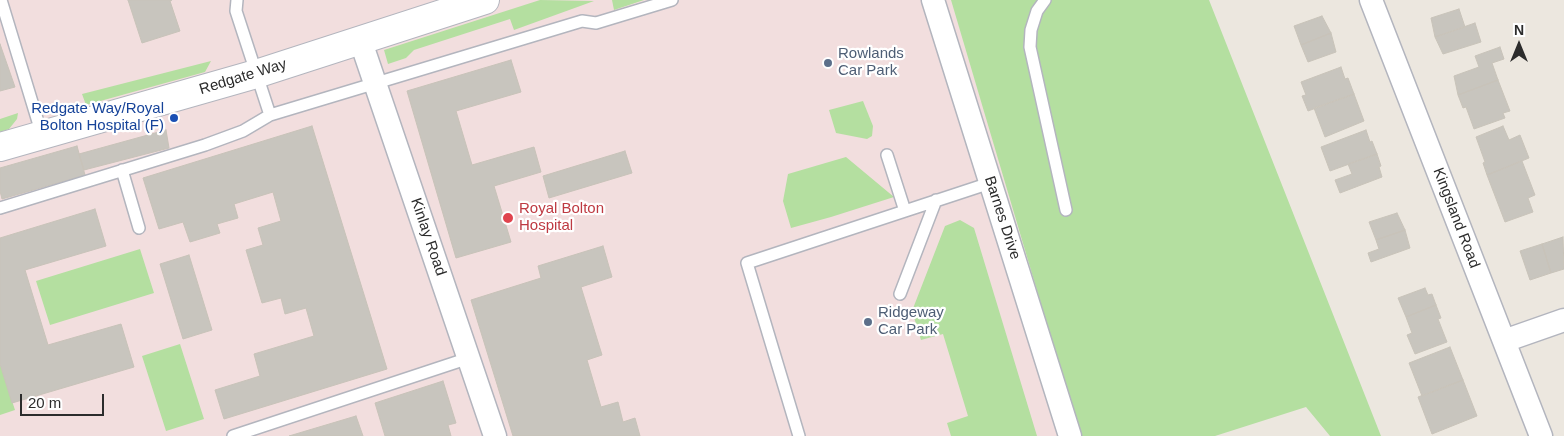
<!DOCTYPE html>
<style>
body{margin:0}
#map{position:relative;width:1564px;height:436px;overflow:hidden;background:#ece7df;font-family:Helvetica,sans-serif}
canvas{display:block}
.north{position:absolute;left:1494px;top:20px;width:50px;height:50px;-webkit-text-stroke:4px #fff;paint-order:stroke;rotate:0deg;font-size:14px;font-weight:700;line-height:20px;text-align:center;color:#2c2c2c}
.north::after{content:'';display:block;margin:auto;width:18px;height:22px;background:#2c2c2c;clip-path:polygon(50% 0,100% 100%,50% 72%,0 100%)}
.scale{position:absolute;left:20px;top:394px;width:84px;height:22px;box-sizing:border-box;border:2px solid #2c2c2c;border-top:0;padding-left:6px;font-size:15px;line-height:18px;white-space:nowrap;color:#2c2c2c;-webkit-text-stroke:4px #fff;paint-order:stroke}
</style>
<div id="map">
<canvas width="1564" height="436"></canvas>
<div class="north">N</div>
<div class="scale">20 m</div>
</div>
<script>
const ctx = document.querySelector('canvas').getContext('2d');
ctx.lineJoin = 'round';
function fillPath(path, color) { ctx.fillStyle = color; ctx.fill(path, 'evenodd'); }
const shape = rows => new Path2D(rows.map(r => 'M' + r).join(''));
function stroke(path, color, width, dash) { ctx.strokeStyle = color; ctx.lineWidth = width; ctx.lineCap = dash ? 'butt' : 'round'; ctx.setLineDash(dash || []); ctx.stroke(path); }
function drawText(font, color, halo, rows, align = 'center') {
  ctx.font = font + ' Helvetica,sans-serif'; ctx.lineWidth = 4.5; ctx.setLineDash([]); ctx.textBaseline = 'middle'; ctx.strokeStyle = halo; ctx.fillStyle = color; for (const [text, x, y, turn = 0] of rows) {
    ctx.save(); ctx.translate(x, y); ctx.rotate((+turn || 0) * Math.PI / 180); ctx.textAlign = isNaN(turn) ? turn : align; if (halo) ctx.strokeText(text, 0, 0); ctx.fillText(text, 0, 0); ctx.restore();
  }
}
fillPath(shape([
 [0,0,951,0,1080,436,0,436]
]), '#f2dede');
fillPath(shape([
 [540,0,594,1,514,30,510,19,414,50,406,58,388,64,384,50],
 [612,0,644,0,614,10],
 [951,0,1209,0,1381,436,1330,436,1306,407,1215,436,1080,436],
 [211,61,205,72,86,105,82,94],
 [863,101,873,126,872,136,867,139,836,133,829,110],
 [18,113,17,119,9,129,0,132,0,119],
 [846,157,894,197,831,217,791,228,783,201,788,174],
 [960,220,974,228,1037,436,951,436,947,423,968,416,943,334,921,340,912,311,945,226],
 [140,249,154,293,50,325,36,281],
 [180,344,204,419,166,431,142,356],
 [0,364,15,410,0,415]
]), '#b4dfa0');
const building = shape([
 [128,0,172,0,170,1,180,31,142,43,128,0],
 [1459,9,1465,27,1435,37,1431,18,1459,9],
 [1322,16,1331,33,1301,45,1294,26,1322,16],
 [1475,23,1481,42,1443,54,1435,37,1475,23],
 [1331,33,1336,52,1308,62,1301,45,1331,33],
 [0,44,15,87,0,91,0,44],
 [1500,47,1504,59,1492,63,1498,80,1458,95,1454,76,1479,67,1475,56,1500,47],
 [511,60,521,92,456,111,472,165,534,147,541,172,494,186,511,242,456,258,407,91,511,60],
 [1341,67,1345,79,1348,78,1354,94,1308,111,1302,96,1306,95,1301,82,1341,67],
 [1498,80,1510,111,1503,113,1505,118,1474,129,1466,107,1463,108,1458,95,1498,80],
 [1354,94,1364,121,1325,137,1314,108,1354,94],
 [312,126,387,369,224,419,215,390,260,376,254,354,314,336,306,308,285,314,281,298,262,303,246,250,263,245,258,228,281,221,273,192,234,204,238,218,217,224,220,233,190,242,183,222,159,229,143,178,312,126],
 [1503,126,1509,140,1520,135,1529,158,1487,175,1483,163,1485,162,1476,137,1503,126],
 [166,130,169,148,84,170,79,154,166,130],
 [1366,130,1370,142,1372,141,1377,154,1330,171,1321,147,1366,130],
 [77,146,85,175,2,199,0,191,0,168,77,146],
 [625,151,632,173,549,198,543,176,625,151],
 [1377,154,1381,166,1379,167,1382,177,1340,193,1335,180,1352,174,1348,164,1377,154],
 [1522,161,1535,195,1528,198,1533,212,1505,222,1487,175,1522,161],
 [95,209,106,246,25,270,48,345,121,324,134,367,12,403,0,364,0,238,95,209],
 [1397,213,1405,230,1376,240,1369,222,1397,213],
 [1405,230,1410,248,1371,262,1368,253,1379,249,1376,240,1405,230],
 [1563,237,1564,269,1551,273,1542,244,1563,237],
 [1542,244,1551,273,1530,280,1520,251,1542,244],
 [603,246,612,277,581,287,602,355,587,360,601,407,618,402,623,422,635,418,640,436,513,436,471,300,541,278,538,266,603,246],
 [189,255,212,330,183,339,160,264,189,255],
 [1425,288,1428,295,1432,294,1436,305,1406,317,1398,298,1425,288],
 [1436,305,1441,318,1438,319,1447,342,1415,354,1407,335,1412,333,1406,317,1436,305],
 [1450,347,1463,380,1422,396,1409,363,1450,347],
 [1463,380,1477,416,1432,434,1418,397,1463,380],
 [443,381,456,423,448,425,451,436,385,436,375,403,443,381],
 [356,416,363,436,289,436,356,416]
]);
fillPath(building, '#c8c5be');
stroke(building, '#c8c3b9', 1);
const lane = shape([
 [1,0,42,135],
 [237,0,236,11,270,115,582,21,596,23,672,0],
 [1045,0,1037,11,1031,30,1030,47,1066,210],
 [887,155,905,211],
 [122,170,139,228],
 [0,208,205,145,243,131,270,115],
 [900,294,936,200],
 [233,436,469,358],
 [799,436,747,263,990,183]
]);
const street = shape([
 [933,0,1070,436],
 [1371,0,1541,436],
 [360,39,495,436],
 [1504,341,1564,320]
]);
const secondary = shape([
 [0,147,256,74,485,0]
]);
stroke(lane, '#b3b5be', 14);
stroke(street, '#b3b5be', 25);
stroke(secondary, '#b3b5be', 30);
stroke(lane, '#fff', 11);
stroke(street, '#fff', 22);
stroke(secondary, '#fff', 28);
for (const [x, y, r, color] of [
 [828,63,5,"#5c6f8a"],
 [174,118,5,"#1a4fb4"],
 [508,218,6,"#e0444e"],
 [868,322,5,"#5c6f8a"]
]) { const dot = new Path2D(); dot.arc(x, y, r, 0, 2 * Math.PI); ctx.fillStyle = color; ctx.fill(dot); stroke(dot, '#fff', 2); }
drawText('15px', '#4e5e75', '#fff', [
 ["Rowlands",838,54],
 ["Car Park",838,71],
 ["Ridgeway",878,313],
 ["Car Park",878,330]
], 'left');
drawText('15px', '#2c2c2c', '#fff', [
 ["Redgate Way",243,77,-17],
 ["Barnes Drive",1002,218,72],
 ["Kingsland Road",1456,218,69],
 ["Kinlay Road",428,237,71]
]);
drawText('15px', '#164399', '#fff', [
 ["Redgate Way/Royal",164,109],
 ["Bolton Hospital (F)",164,126]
], 'right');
drawText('15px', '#be3a42', '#fff', [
 ["Royal Bolton",519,209],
 ["Hospital",519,226]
], 'left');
</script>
